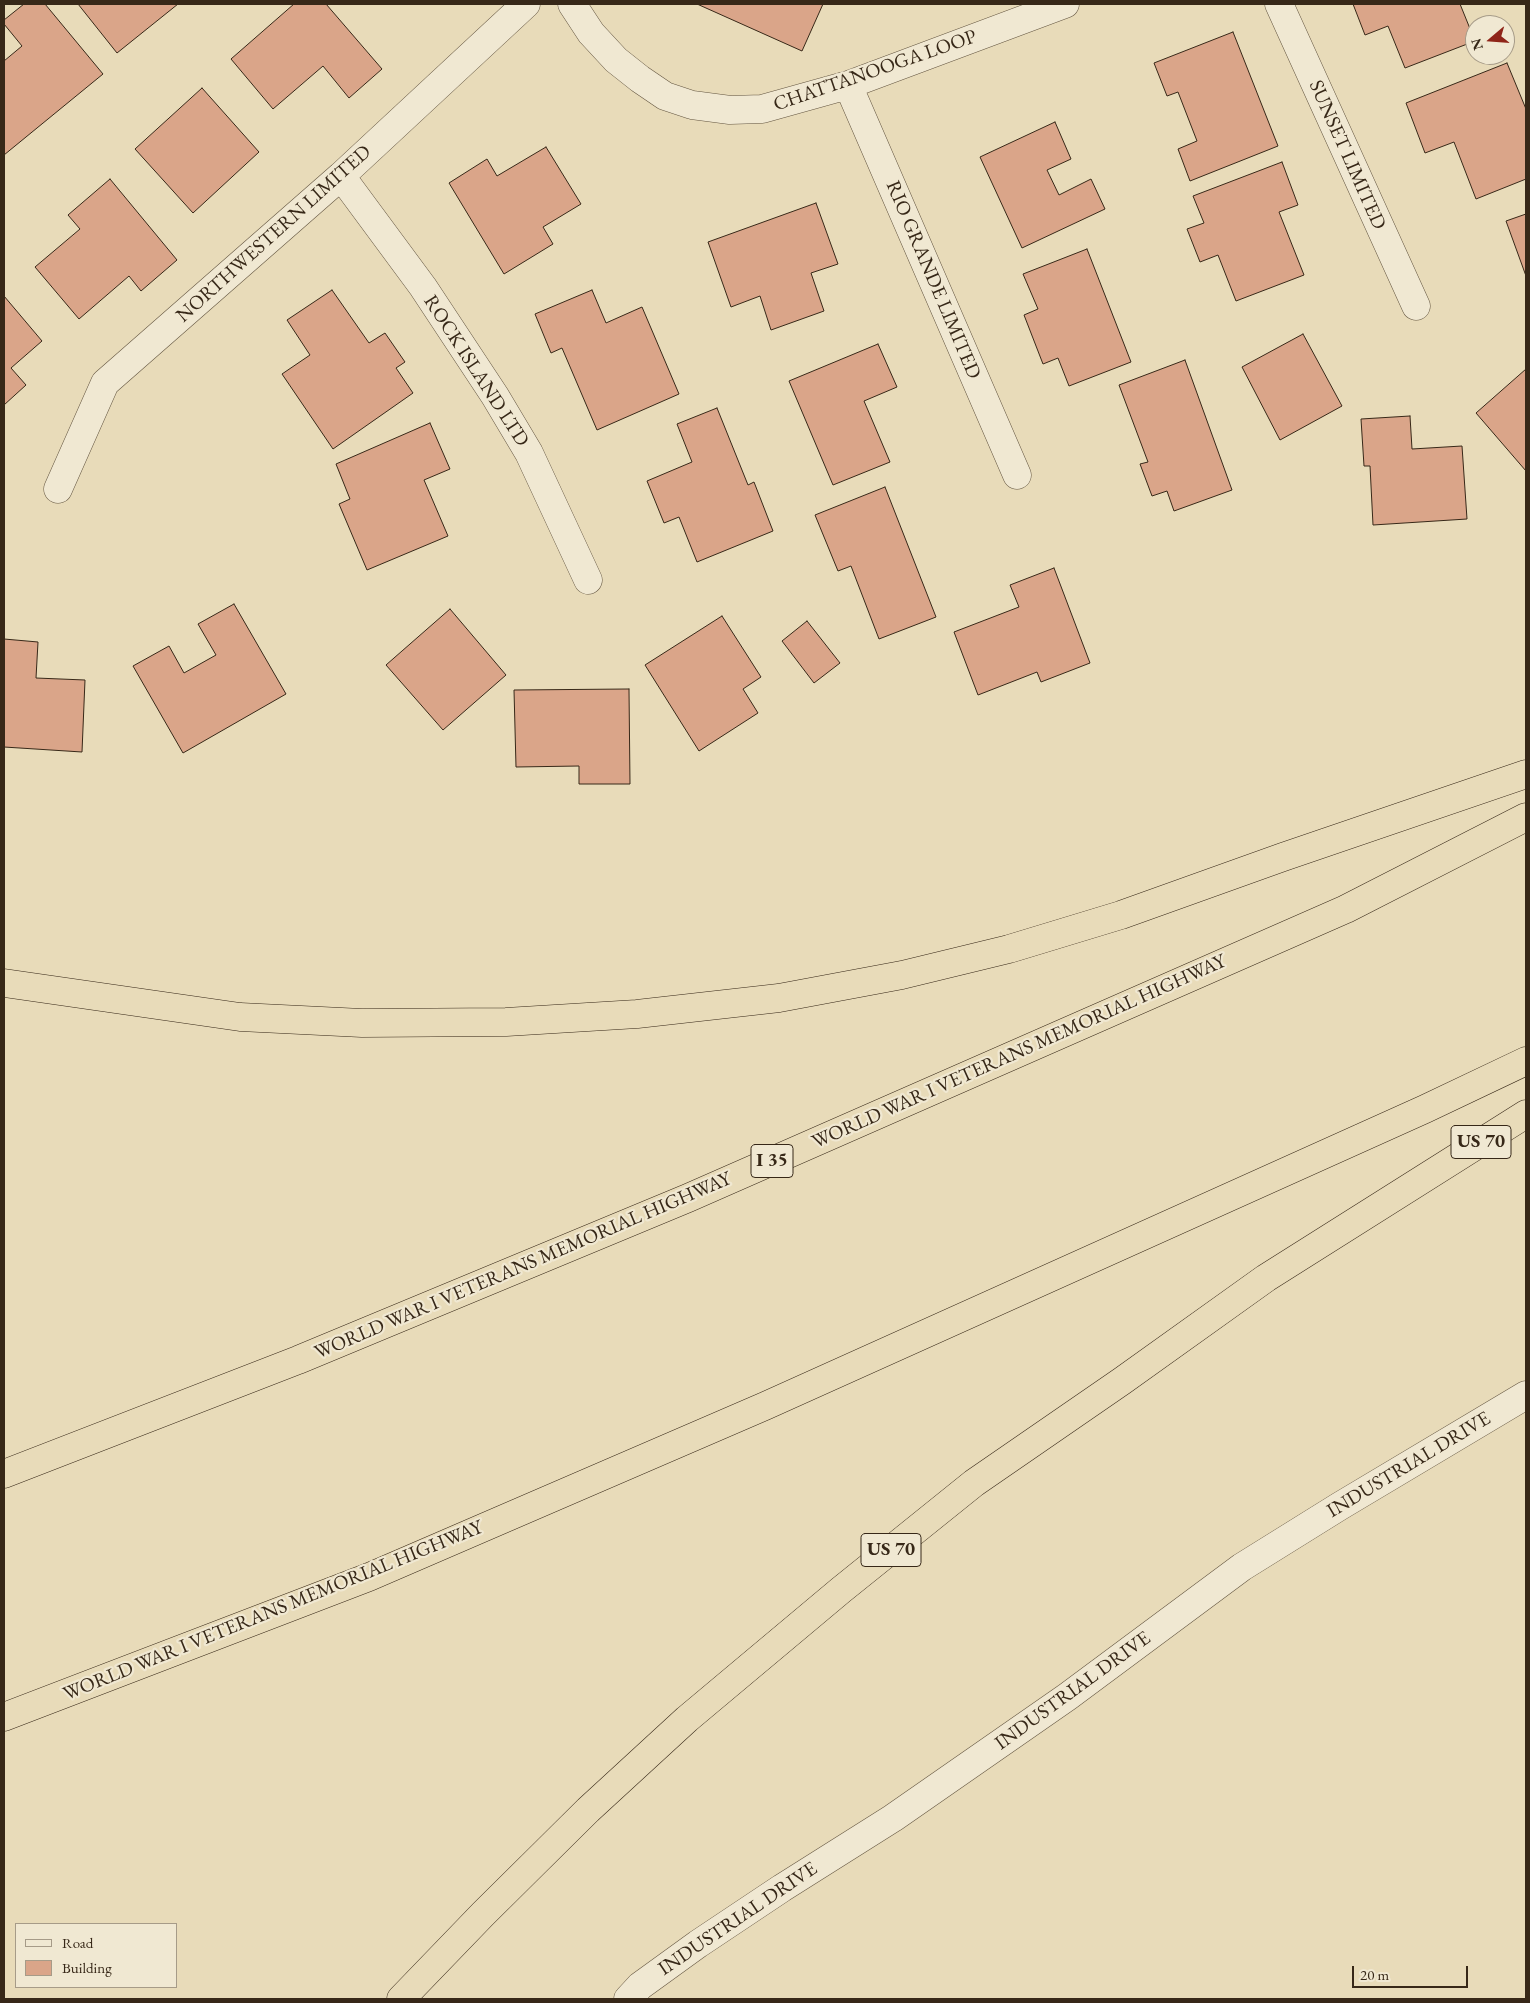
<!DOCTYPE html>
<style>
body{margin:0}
#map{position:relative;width:1530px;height:2003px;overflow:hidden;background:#e8dbb9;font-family:"EB Garamond",serif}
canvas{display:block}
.frame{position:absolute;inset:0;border:5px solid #372818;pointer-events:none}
.legend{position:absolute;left:15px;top:1923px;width:162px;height:65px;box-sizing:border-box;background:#f0e8d2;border:1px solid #a69b88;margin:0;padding:6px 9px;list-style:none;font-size:15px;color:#372818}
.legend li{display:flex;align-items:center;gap:10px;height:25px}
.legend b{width:25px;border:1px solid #a69b88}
.north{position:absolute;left:1465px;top:15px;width:50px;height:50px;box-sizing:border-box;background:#f0e8d2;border:1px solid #a69b88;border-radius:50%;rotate:252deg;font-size:14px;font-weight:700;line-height:20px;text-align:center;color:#372818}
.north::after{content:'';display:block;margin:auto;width:18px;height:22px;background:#8f2418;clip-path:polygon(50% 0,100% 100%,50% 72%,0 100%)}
.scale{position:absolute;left:1352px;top:1966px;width:116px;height:22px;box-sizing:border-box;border:2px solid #372818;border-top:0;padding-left:6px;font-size:15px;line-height:18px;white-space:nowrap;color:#372818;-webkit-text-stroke:4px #f0e8d2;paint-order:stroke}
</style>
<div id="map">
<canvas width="1530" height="2003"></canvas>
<div class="frame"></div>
<ul class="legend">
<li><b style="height:6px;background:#f0e8d2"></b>Road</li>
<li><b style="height:14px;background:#daa589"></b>Building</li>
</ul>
<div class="north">N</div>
<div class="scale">20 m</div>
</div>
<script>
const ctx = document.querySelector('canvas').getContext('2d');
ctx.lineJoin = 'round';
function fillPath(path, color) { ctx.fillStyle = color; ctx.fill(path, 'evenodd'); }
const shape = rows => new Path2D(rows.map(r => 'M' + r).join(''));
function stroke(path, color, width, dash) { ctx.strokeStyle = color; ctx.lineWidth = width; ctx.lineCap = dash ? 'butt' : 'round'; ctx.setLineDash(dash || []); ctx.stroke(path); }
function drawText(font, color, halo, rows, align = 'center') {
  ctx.font = font + ' "EB Garamond",serif'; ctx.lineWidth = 4.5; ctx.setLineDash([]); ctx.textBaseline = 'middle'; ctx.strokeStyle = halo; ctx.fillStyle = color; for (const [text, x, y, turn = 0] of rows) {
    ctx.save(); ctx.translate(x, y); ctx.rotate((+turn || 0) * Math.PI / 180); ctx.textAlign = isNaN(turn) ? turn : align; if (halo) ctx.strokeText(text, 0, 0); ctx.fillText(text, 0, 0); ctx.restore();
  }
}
const building = shape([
 [24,4,45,4,103,74,4,155,4,61,22,46,4,24,4,20,24,4],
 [78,4,178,4,117,53,78,4],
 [294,4,326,4,382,69,349,98,323,66,273,109,231,59,294,4],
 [697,4,823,4,802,51,697,4],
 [1353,4,1460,4,1475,41,1405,68,1388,26,1365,35,1353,4],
 [1233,32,1278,146,1190,181,1178,149,1197,141,1178,92,1167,96,1154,63,1233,32],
 [1507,63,1526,109,1526,179,1476,199,1454,142,1425,153,1406,103,1507,63],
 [202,88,259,152,193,213,135,149,202,88],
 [1055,122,1071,159,1047,170,1059,195,1091,179,1105,209,1022,248,980,157,1055,122],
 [546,147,581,204,543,227,553,244,504,274,449,183,487,159,497,176,546,147],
 [1282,162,1298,205,1279,212,1304,275,1236,301,1218,255,1200,262,1187,229,1204,223,1193,196,1282,162],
 [110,179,177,260,141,291,129,276,79,319,35,267,80,229,68,215,110,179],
 [816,203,838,264,811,273,824,311,771,330,760,296,731,307,708,242,816,203],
 [1526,214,1526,276,1506,221,1526,214],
 [1087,249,1131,362,1069,386,1058,358,1043,364,1024,315,1038,309,1023,274,1087,249],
 [332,290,369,343,385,333,405,362,396,368,413,393,333,449,282,374,310,355,287,320,332,290],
 [592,290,606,323,642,307,679,394,597,430,562,348,551,353,535,314,592,290],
 [4,296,42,341,11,368,26,385,4,405,4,296],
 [1303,334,1342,406,1280,440,1242,367,1303,334],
 [878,344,897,387,864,401,890,462,833,485,789,381,878,344],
 [1185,360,1232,490,1174,511,1167,491,1152,496,1140,464,1148,462,1119,385,1185,360],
 [1526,369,1526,471,1476,413,1526,369],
 [717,408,748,485,754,482,773,531,697,562,679,517,664,523,647,481,692,462,677,424,717,408],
 [1410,416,1412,449,1462,446,1467,519,1373,525,1370,466,1364,466,1361,419,1410,416],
 [430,423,450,469,424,480,448,536,367,570,339,504,350,499,336,464,430,423],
 [885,487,936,617,879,639,851,566,838,571,815,515,885,487],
 [1054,568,1090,663,1041,682,1037,672,978,695,954,632,1019,607,1010,585,1054,568],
 [234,604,286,694,183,753,133,666,169,646,184,673,216,655,198,624,234,604],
 [450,609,506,675,443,730,386,665,450,609],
 [722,616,761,677,743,689,758,713,699,751,645,665,722,616],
 [807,621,840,663,814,683,782,641,807,621],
 [4,639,38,642,36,678,85,680,82,752,4,747,4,639],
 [629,689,630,784,579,784,579,766,516,767,514,690,629,689]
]);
fillPath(building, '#daa589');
stroke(building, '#372818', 1);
const minor = shape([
 [572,4,591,33,616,60,640,79,665,96,692,105,730,110,762,109,848,85,1065,4],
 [1279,4,1416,306],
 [848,85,1017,475],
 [341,176,423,287,495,396,529,453,588,580],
 [58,489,105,383,341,176,526,4],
 [628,1999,640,1986,698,1944,782,1888,893,1818,1067,1697,1242,1567,1340,1506,1526,1395]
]);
const motorway = shape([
 [4,983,240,1017,362,1023,506,1022,637,1014,779,998,902,975,1009,949,1121,915,1283,857,1526,774],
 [4,1474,298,1360,688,1198,1346,909,1526,817],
 [4,1717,369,1577,765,1406,1425,1109,1526,1061],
 [401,1999,483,1914,588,1810,687,1719,841,1590,974,1483,1122,1381,1266,1278,1526,1114]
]);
stroke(minor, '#635540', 29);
stroke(motorway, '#372818', 29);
stroke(minor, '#f0e8d2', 28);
stroke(motorway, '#e8dbb9', 28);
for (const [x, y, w] of [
 [1481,1142,60],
 [772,1161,42],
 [891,1550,60]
]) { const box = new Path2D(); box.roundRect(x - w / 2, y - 16.5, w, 33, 4); ctx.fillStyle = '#f0e8d2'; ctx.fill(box); stroke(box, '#372818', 1); }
drawText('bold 19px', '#372818', null, [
 ["US 70",1481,1142],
 ["I 35",772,1161],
 ["US 70",891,1550]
]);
drawText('20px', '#372818', '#f0e8d2', [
 ["CHATTANOOGA LOOP",875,71,-19],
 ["SUNSET LIMITED",1347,155,66],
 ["NORTHWESTERN LIMITED",274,234,-42],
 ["RIO GRANDE LIMITED",933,280,67],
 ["ROCK ISLAND LTD",476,371,57],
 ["WORLD WAR I VETERANS MEMORIAL HIGHWAY",1019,1052,-24],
 ["WORLD WAR I VETERANS MEMORIAL HIGHWAY",523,1266,-23],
 ["INDUSTRIAL DRIVE",1409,1465,-31],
 ["WORLD WAR I VETERANS MEMORIAL HIGHWAY",273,1611,-22],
 ["INDUSTRIAL DRIVE",1073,1691,-36],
 ["INDUSTRIAL DRIVE",738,1919,-34]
]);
</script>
